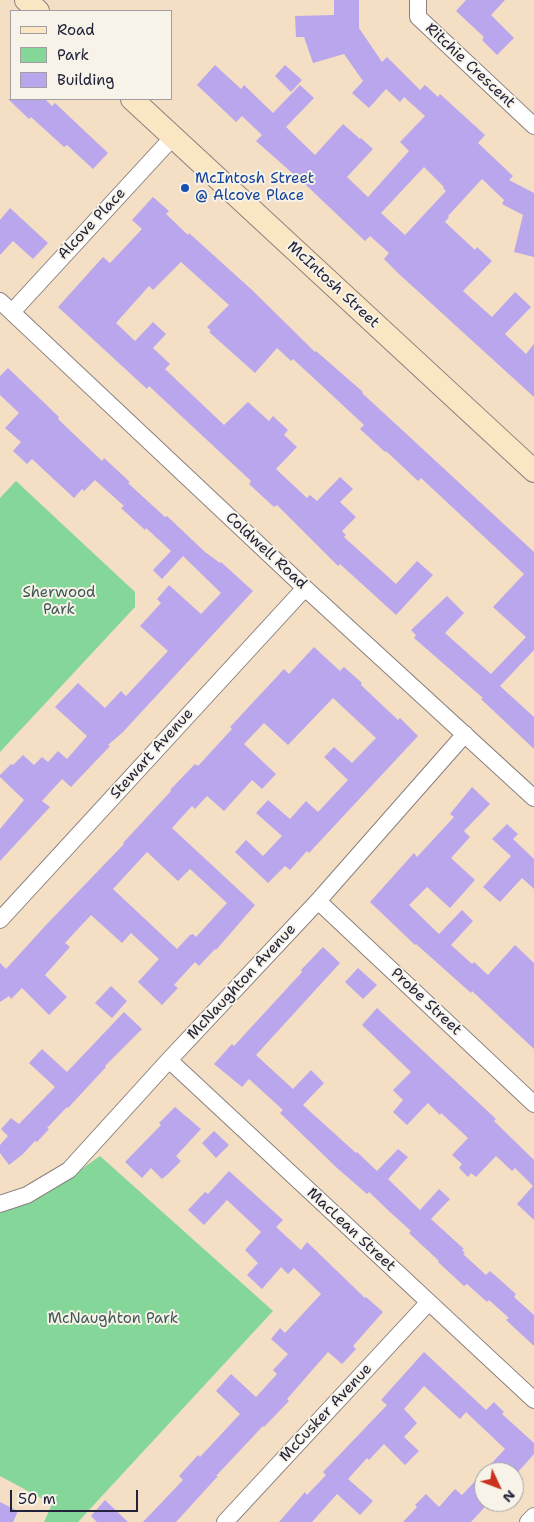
<!DOCTYPE html>
<style>
body{margin:0}
#map{position:relative;width:534px;height:1522px;overflow:hidden;background:#f4dfc4;font-family:"Shantell Sans",sans-serif}
canvas{display:block}
.legend{position:absolute;left:10px;top:10px;width:162px;height:90px;box-sizing:border-box;background:#f7f3e8;border:1px solid #a29fa3;margin:0;padding:6px 9px;list-style:none;font-size:15px;color:#22223b}
.legend li{display:flex;align-items:center;gap:10px;height:25px}
.legend b{width:25px;border:1px solid #a29fa3}
.north{position:absolute;left:474px;top:1462px;width:50px;height:50px;box-sizing:border-box;background:#f7f3e8;border:1px solid #a29fa3;border-radius:50%;rotate:133deg;font-size:14px;font-weight:700;line-height:20px;text-align:center;color:#22223b}
.north::after{content:'';display:block;margin:auto;width:18px;height:22px;background:#c8321e;clip-path:polygon(50% 0,100% 100%,50% 72%,0 100%)}
.scale{position:absolute;left:10px;top:1490px;width:128px;height:22px;box-sizing:border-box;border:2px solid #22223b;border-top:0;padding-left:6px;font-size:15px;line-height:18px;white-space:nowrap;color:#22223b;-webkit-text-stroke:4px #f7f3e8;paint-order:stroke}
</style>
<div id="map">
<canvas width="534" height="1522"></canvas>
<ul class="legend">
<li><b style="height:6px;background:#fbe6c3"></b>Road</li>
<li><b style="height:14px;background:#84d798"></b>Park</li>
<li><b style="height:14px;background:#baa6ec"></b>Building</li>
</ul>
<div class="north">N</div>
<div class="scale">50 m</div>
</div>
<script>
const ctx = document.querySelector('canvas').getContext('2d');
ctx.lineJoin = 'round';
function fillPath(path, color) { ctx.fillStyle = color; ctx.fill(path, 'evenodd'); }
const shape = rows => new Path2D(rows.map(r => 'M' + r).join(''));
function stroke(path, color, width, dash) { ctx.strokeStyle = color; ctx.lineWidth = width; ctx.lineCap = dash ? 'butt' : 'round'; ctx.setLineDash(dash || []); ctx.stroke(path); }
function drawText(font, color, halo, rows, align = 'center') {
  ctx.font = font + ' "Shantell Sans",sans-serif'; ctx.lineWidth = 4; ctx.setLineDash([]); ctx.textBaseline = 'middle'; ctx.strokeStyle = halo; ctx.fillStyle = color; for (const [text, x, y, turn = 0] of rows) {
    ctx.save(); ctx.translate(x, y); ctx.rotate((+turn || 0) * Math.PI / 180); ctx.textAlign = isNaN(turn) ? turn : align; if (halo) ctx.strokeText(text, 0, 0); ctx.fillText(text, 0, 0); ctx.restore();
  }
}
fillPath(shape([
 [16,481,135,592,135,607,0,752,0,498],
 [100,1156,273,1311,78,1522,44,1522,52,1504,0,1476,0,1213,46,1194]
]), '#84d798');
fillPath(shape([
 [334,0,359,0,359,28,382,62,387,57,420,90,425,85,438,97,440,94,485,135,478,143,513,176,509,180,534,193,534,257,514,252,523,215,502,204,504,200,482,179,448,216,449,217,445,222,475,250,477,247,492,261,463,291,492,317,515,292,531,307,505,334,526,354,534,344,534,397,399,274,384,259,389,253,370,236,365,241,308,187,256,141,262,135,242,116,236,122,197,85,215,65,241,89,244,85,273,113,300,85,314,98,286,127,315,155,343,124,360,139,361,138,373,149,347,177,368,197,409,151,400,142,425,116,404,97,400,102,386,89,369,108,352,93,363,81,344,54,313,63,304,37,296,37,295,16,334,15],
 [424,167,444,187,443,188,446,191,405,235,381,213],
 [466,0,505,0,491,15,514,38,497,55,482,40,484,37,456,11],
 [285,65,302,80,291,92,275,76],
 [8,99,45,99,52,106,55,103,108,153,93,169,67,145,64,147,31,117,29,119],
 [153,197,169,211,166,214,188,235,189,233,252,290,315,352,316,351,363,392,362,393,413,440,534,552,534,650,500,686,534,717,534,749,481,699,483,698,414,638,416,635,411,630,447,596,464,613,445,633,491,674,526,637,493,607,524,574,421,478,418,481,386,451,385,452,360,429,364,425,319,383,293,359,291,361,277,348,255,373,209,332,211,331,207,327,229,305,181,262,153,290,149,286,116,323,135,341,153,322,166,334,153,348,170,364,165,369,224,425,248,402,269,421,273,416,288,430,284,435,297,447,276,469,307,498,310,495,317,501,340,477,353,489,340,502,356,517,342,531,346,535,344,537,396,584,417,561,433,575,396,615,340,564,338,566,277,505,274,507,249,484,251,481,149,386,147,389,58,307,103,257,110,263,142,229,132,220],
 [10,208,48,243,33,259,13,241,0,255,0,220],
 [8,368,59,417,58,419,102,461,104,458,130,482,128,483,165,517,167,516,205,552,220,563,221,562,253,591,123,732,108,745,110,746,71,787,62,779,42,801,50,807,0,861,0,829,24,800,0,777,0,775,11,764,13,765,23,755,34,765,42,757,48,762,58,751,67,759,87,736,55,707,78,683,105,708,121,691,126,696,127,695,168,651,140,626,161,603,157,599,169,585,201,614,221,593,183,556,162,579,153,570,171,551,146,528,145,530,121,508,124,506,95,480,84,491,82,489,74,498,32,459,27,464,13,451,21,442,5,428,19,413,0,395,0,376],
 [314,647,340,671,344,667,362,683,361,685,398,720,400,718,418,736,309,853,307,851,290,870,285,866,268,883,235,852,246,840,263,856,282,836,256,813,268,800,290,819,306,801,318,812,348,780,324,757,334,747,352,763,376,738,333,698,288,745,264,723,244,744,276,774,262,789,252,780,224,811,207,796,195,809,192,806,172,828,255,905,216,950,215,949,199,966,195,962,174,985,178,988,162,1005,138,982,159,959,131,933,122,943,91,915,65,943,70,947,45,975,67,997,49,1015,22,988,11,999,9,996,0,1002,0,963,6,969,46,925,124,844,123,843,171,791,170,790,195,764,198,766,232,729,230,727,284,669,289,674],
 [147,852,178,881,190,869,227,903,196,937,193,934,190,935,177,949,113,889],
 [472,787,490,804,464,831,470,837,451,858,475,880,450,908,427,887,409,905,439,934,462,910,473,921,451,945,472,964,474,962,488,975,515,945,534,963,534,1049,472,991,471,993,416,944,415,945,370,902,414,853,417,857,454,817,450,814],
 [507,824,518,834,513,839,534,859,534,889,522,878,500,902,483,887,511,856,492,839],
 [323,947,340,963,256,1055,293,1089,311,1070,324,1083,303,1105,356,1153,357,1152,377,1171,398,1149,408,1157,388,1179,420,1210,439,1189,450,1199,431,1219,464,1249,462,1250,465,1253,463,1254,486,1275,490,1271,516,1294,514,1297,534,1315,534,1346,506,1320,509,1318,489,1300,487,1302,467,1284,464,1286,438,1262,439,1261,409,1233,411,1231,391,1213,369,1192,367,1194,337,1168,280,1113,283,1110,249,1079,242,1087,214,1064,232,1044,234,1046,302,972,301,970],
 [358,968,377,985,363,999,345,982],
 [111,986,127,1001,112,1018,95,1003],
 [377,1008,464,1089,496,1119,494,1121,534,1160,534,1220,517,1204,533,1186,515,1168,512,1171,496,1156,476,1177,471,1173,468,1177,459,1168,462,1164,452,1155,468,1138,441,1113,440,1115,428,1103,407,1125,393,1112,403,1100,393,1090,411,1072,362,1025],
 [124,1012,142,1029,105,1066,106,1067,68,1108,67,1107,47,1128,49,1129,37,1142,35,1141,23,1154,9,1165,0,1153,0,1145,8,1136,1,1129,11,1118,19,1124,55,1087,29,1063,42,1049,67,1072],
 [175,1107,201,1129,176,1156,181,1161,168,1174,162,1179,151,1168,142,1178,125,1162,161,1125,159,1123],
 [214,1131,229,1145,216,1158,202,1143],
 [229,1171,283,1220,276,1227,301,1250,307,1242,365,1298,366,1297,383,1312,353,1346,356,1349,342,1364,328,1352,287,1399,289,1401,264,1427,263,1426,216,1476,218,1476,176,1522,143,1522,183,1480,179,1476,198,1455,200,1457,240,1414,216,1391,231,1374,256,1397,277,1374,273,1370,288,1354,271,1339,280,1328,285,1333,321,1294,294,1268,288,1274,281,1267,262,1289,247,1275,258,1263,245,1250,261,1232,227,1200,204,1225,188,1210,205,1192,208,1194],
 [424,1352,486,1410,494,1402,504,1412,502,1414,534,1443,534,1454,518,1472,484,1472,484,1508,471,1522,403,1522,417,1507,415,1505,426,1494,439,1507,455,1489,462,1495,505,1449,466,1412,460,1419,424,1386,404,1409,417,1423,404,1437,419,1451,405,1465,384,1444,369,1460,367,1458,348,1479,373,1501,360,1515,337,1494,312,1522,279,1522,305,1492,307,1495,326,1475,323,1472,387,1405,381,1400],
 [105,1500,128,1522,97,1522,91,1516],
 [0,1502,18,1511,13,1522,0,1522]
]), '#baa6ec');
const street = shape([
 [418,0,418,17,534,126],
 [0,301,305,588,534,798],
 [12,312,173,137],
 [318,901,534,1104],
 [0,920,305,588],
 [169,1060,534,1400],
 [0,1204,27,1195,69,1170,169,1060,318,901,465,734],
 [225,1522,428,1303],
 [528,1522,534,1516]
]);
const secondary = shape([
 [26,0,38,11],
 [132,99,534,471]
]);
stroke(street, '#8b8080', 18);
stroke(secondary, '#8b8080', 24);
stroke(street, '#fff', 16);
stroke(secondary, '#fbe6c3', 22);
for (const [x, y, r, color] of [
 [185,188,5,"#1a4fb4"]
]) { const dot = new Path2D(); dot.arc(x, y, r, 0, 2 * Math.PI); ctx.fillStyle = color; ctx.fill(dot); stroke(dot, '#f7f3e8', 2); }
drawText('15px', '#22223b', '#f7f3e8', [
 ["Ritchie Crescent",470,66,43],
 ["Alcove Place",92,224,-47],
 ["McIntosh Street",333,285,43],
 ["Coldwell Road",266,551,43],
 ["Stewart Avenue",152,754,-48],
 ["McNaughton Avenue",242,982,-47],
 ["Probe Street",426,1002,43],
 ["MacLean Street",351,1230,43],
 ["McCusker Avenue",326,1413,-47]
]);
drawText('15px', '#164399', '#f7f3e8', [
 ["McIntosh Street",195,179],
 ["@ Alcove Place",195,196]
], 'left');
drawText('15px', '#3f5857', '#f7f3e8', [
 ["Sherwood",59,593],
 ["Park",59,610],
 ["McNaughton Park",113,1319]
]);
</script>
